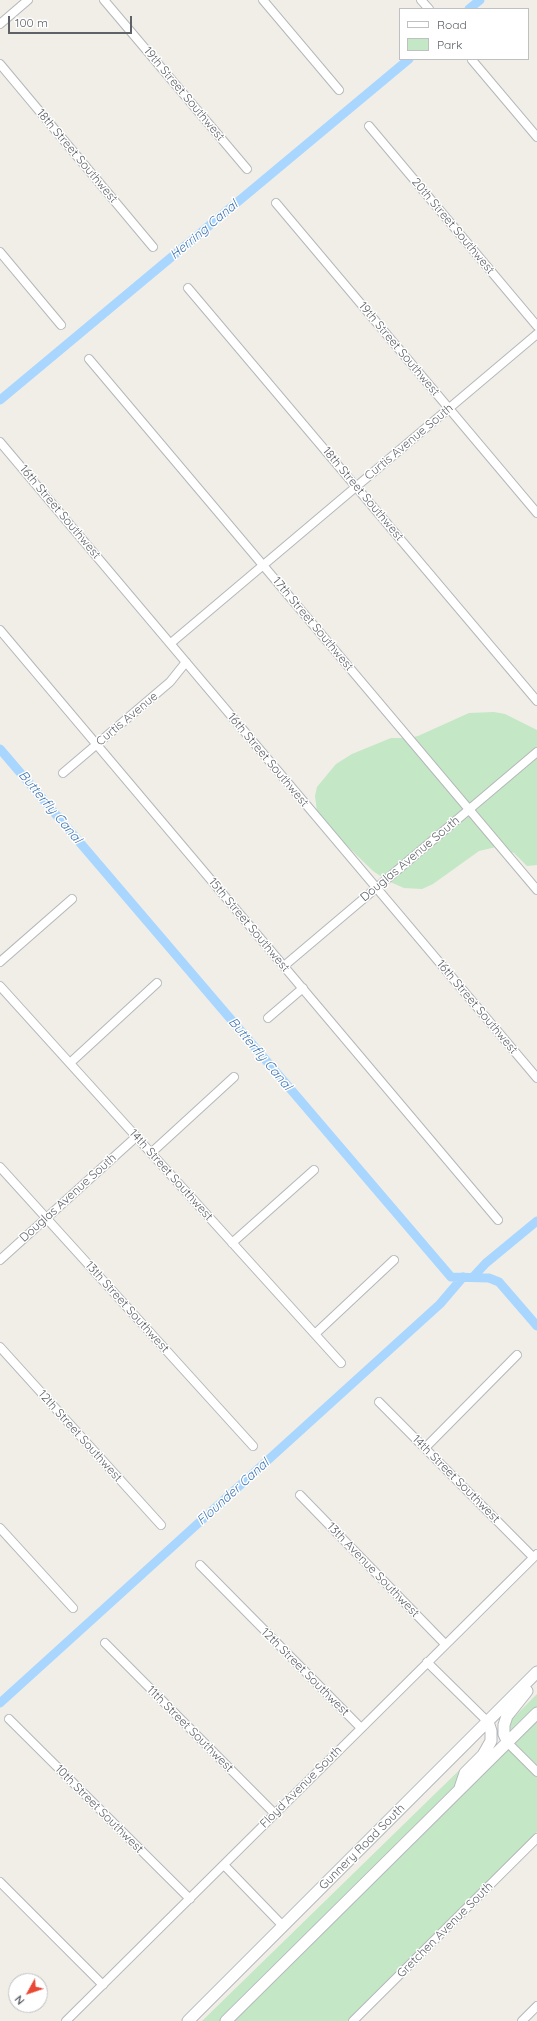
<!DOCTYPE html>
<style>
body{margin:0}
#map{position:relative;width:537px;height:2021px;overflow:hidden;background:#f0eee7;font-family:Quicksand,sans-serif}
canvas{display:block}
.legend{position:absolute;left:399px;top:8px;width:130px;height:52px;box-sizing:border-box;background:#fff;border:1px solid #bfc0c2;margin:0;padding:5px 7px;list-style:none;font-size:12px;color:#5e6267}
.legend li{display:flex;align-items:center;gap:8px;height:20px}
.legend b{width:20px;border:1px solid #bfc0c2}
.north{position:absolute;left:8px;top:1973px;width:40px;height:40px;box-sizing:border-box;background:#fff;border:1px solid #bfc0c2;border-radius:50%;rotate:230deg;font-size:11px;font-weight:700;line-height:16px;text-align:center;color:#5e6267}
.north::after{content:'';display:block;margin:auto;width:14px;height:18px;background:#e94834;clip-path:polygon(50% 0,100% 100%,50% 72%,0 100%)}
.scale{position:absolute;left:8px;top:16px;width:124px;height:18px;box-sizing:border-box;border:2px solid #5e6267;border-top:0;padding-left:5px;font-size:12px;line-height:14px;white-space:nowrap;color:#5e6267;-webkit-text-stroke:3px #fff;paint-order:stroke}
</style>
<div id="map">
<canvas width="537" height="2021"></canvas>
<ul class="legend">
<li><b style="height:5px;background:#fff"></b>Road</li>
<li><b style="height:11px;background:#c4e7c5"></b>Park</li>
</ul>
<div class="north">N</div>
<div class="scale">100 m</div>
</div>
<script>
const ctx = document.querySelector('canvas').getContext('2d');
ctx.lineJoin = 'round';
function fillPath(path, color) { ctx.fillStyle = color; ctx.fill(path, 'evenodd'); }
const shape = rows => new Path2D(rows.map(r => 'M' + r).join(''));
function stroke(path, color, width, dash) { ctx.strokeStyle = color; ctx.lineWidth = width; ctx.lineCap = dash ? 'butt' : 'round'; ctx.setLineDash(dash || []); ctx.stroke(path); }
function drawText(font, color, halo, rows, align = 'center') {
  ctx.font = font + ' Quicksand,sans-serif'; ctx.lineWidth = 3; ctx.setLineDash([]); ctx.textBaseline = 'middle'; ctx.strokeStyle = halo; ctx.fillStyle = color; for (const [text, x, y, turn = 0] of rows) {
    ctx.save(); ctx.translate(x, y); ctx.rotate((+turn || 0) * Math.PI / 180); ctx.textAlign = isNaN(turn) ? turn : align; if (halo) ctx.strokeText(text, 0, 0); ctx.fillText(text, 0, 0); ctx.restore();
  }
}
fillPath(shape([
 [494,712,505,714,537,730,537,865,527,866,514,853,496,847,479,851,433,884,422,889,404,888,388,881,373,871,340,839,317,811,315,796,317,787,336,764,352,754,391,738,410,738,418,736,469,713],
 [537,1694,537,1707,510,1735,509,1726,511,1720],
 [537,1719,537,1832,347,2021,232,2021,461,1795,464,1795,464,1792],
 [482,1748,461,1771,456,1782,455,1789,220,2021,202,2021]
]), '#c4e7c5');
stroke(shape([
 [469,9,480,0],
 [0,400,409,59],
 [0,749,451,1277,489,1278,499,1282,537,1326],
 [473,1277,486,1263,537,1221],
 [0,1703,440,1304,463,1277]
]), '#a9d6ff', 9);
const minor = shape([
 [104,0,247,169],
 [263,0,339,90],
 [421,0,429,9],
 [0,24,28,0],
 [472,60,537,137],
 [0,64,153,247],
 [369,126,537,326],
 [276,203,537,513],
 [0,252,61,325],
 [188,288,537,701],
 [89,359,537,890],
 [0,442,537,1078],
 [0,630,498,1220],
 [171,643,537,334],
 [63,773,170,682,186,662],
 [0,962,72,899],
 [284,966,537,752],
 [0,986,341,1363],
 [268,1018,303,988],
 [70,1063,157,983],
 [151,1153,234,1077],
 [0,1167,253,1446],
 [232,1243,314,1170],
 [0,1260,136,1137],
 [315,1334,394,1260],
 [0,1347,161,1525],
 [379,1402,533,1557],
 [425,1448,517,1355],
 [300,1495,445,1644],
 [0,1528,73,1608],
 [200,1565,361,1728],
 [105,1643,275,1814],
 [427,1662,488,1722],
 [9,1719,190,1899],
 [508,1743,537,1772],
 [224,1865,283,1926],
 [0,1882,103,1985],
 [66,2021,537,1554],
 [353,2021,537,1838],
 [522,2021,537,2006]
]);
const secondary = shape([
 [508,1743,504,1734,504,1725,507,1716,527,1691],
 [460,1788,465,1773,483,1755,491,1741,491,1731,488,1722],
 [188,2021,537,1672],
 [226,2021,537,1713]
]);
stroke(minor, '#b4b7bb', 10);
stroke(secondary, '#b5b9be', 13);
stroke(minor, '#fff', 8);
stroke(secondary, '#fff', 11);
drawText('12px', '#5e6267', '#fff', [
 ["19th Street Southwest",184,94,50],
 ["18th Street Southwest",77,156,50],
 ["20th Street Southwest",453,226,50],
 ["19th Street Southwest",399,349,50],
 ["Curtis Avenue South",409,442,-40],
 ["18th Street Southwest",363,494,50],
 ["16th Street Southwest",60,512,50],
 ["17th Street Southwest",313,624,50],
 ["Curtis Avenue",127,719,-40],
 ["16th Street Southwest",268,760,50],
 ["Douglas Avenue South",410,859,-40],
 ["15th Street Southwest",249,925,50],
 ["16th Street Southwest",477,1007,50],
 ["14th Street Southwest",171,1175,48],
 ["Douglas Avenue South",68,1198,-42],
 ["13th Street Southwest",127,1307,48],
 ["12th Street Southwest",80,1436,48],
 ["14th Street Southwest",456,1479,45],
 ["13th Avenue Southwest",373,1570,46],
 ["12th Street Southwest",305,1672,45],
 ["11th Street Southwest",190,1729,45],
 ["Floyd Avenue South",301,1787,-45],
 ["10th Street Southwest",99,1809,45],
 ["Gunnery Road South",362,1847,-45],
 ["Gretchen Avenue South",445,1930,-45]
]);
drawText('italic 13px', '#4376b2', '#fff', [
 ["Herring Canal",204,230,-40],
 ["Butterfly Canal",50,807,50],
 ["Butterfly Canal",260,1054,50],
 ["Flounder Canal",233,1492,-42]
]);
</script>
